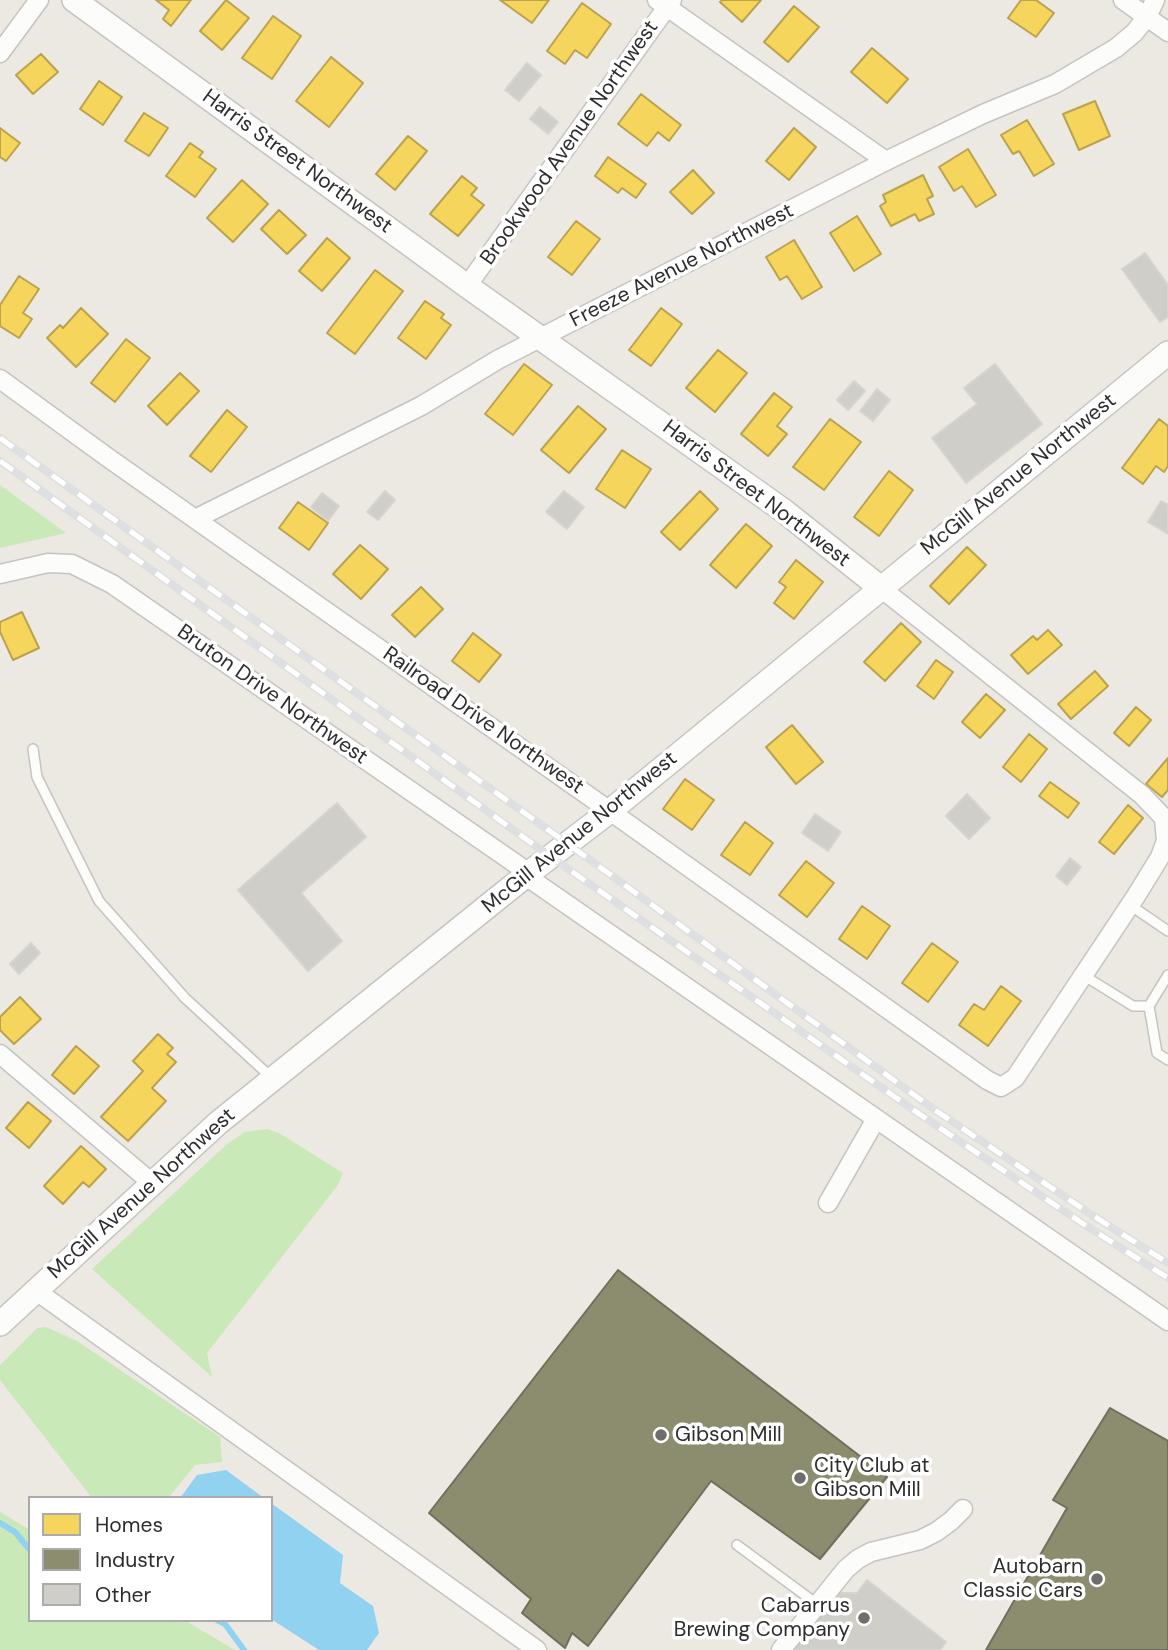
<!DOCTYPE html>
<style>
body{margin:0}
#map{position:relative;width:1168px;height:1650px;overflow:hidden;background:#ece8e2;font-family:"DM Sans",sans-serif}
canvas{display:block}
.legend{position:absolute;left:28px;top:1496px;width:245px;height:126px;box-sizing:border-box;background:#fff;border:2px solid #ababab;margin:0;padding:9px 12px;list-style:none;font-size:21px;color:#2d2d2d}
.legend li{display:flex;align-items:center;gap:14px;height:35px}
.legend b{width:35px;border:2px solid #ababab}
</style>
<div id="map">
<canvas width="1168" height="1650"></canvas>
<ul class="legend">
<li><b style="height:19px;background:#f6d55c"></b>Homes</li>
<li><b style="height:19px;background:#8c8c6e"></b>Industry</li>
<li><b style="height:19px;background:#d0cec9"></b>Other</li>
</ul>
</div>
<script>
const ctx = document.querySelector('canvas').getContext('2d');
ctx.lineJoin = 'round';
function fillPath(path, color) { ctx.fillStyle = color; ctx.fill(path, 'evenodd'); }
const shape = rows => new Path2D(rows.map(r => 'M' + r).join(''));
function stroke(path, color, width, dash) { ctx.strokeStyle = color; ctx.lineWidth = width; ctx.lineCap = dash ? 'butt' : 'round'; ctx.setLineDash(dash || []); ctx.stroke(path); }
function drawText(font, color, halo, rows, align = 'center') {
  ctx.font = font + ' "DM Sans",sans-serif'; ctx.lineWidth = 7; ctx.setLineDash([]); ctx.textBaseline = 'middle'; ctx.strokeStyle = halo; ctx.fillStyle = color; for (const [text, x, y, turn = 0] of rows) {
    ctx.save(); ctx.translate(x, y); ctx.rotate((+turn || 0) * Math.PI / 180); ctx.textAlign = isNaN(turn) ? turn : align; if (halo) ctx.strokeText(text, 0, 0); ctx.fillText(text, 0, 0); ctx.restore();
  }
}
fillPath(shape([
 [0,485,66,533,0,548],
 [267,1129,279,1133,343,1173,338,1185,207,1353,212,1377,92,1269,226,1145,245,1132],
 [46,1327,77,1341,220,1437,222,1462,195,1465,168,1498,92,1498,0,1380,0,1365,37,1328],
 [0,1512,30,1530,30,1620,184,1620,235,1650,0,1650]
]), '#cae9b9');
fillPath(shape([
 [226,1470,264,1498,180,1498,197,1475],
 [271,1503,343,1555,340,1583,373,1606,379,1633,367,1650,319,1650,271,1619]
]), '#92d2f1');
const homes = shape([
 [156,0,191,0,171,26,163,19,169,10,156,0],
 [226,0,249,18,222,50,200,31,226,0],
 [500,0,549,0,532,23,500,0],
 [722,0,761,0,742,22,720,2,722,0],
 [1021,0,1036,0,1054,13,1036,37,1008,18,1021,0],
 [582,3,611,24,587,58,575,50,565,64,547,51,582,3],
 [794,6,819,27,788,62,764,42,794,6],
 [273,16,301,36,272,79,242,58,273,16],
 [872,48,908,79,887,103,851,72,872,48],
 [41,54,58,72,33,94,16,75,41,54],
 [331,57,363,83,329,127,296,101,331,57],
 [99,81,122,97,103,125,80,109,99,81],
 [641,94,681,125,669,141,658,132,647,146,618,124,641,94],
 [1095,101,1110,136,1079,150,1063,114,1095,101],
 [144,113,168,128,149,156,125,141,144,113],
 [1027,120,1054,164,1034,176,1019,151,1013,154,1001,135,1027,120],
 [0,128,20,143,6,161,0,157,0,128],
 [794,128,816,147,789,180,766,161,794,128],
 [408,136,427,151,395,190,376,174,408,136],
 [190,143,203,152,199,157,216,169,195,197,166,176,190,143],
 [968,149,996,195,976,207,962,186,954,191,939,167,968,149],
 [608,157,646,184,636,198,622,188,618,193,595,176,608,157],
 [693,170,714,193,692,214,670,192,693,170],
 [923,175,933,196,927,199,934,214,919,221,915,214,891,226,880,206,886,202,883,195,923,175],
 [462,176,477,188,471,195,484,205,458,236,430,214,462,176],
 [242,180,268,204,233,242,207,218,242,180],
 [279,210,306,235,287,254,261,229,279,210],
 [857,216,881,254,854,271,830,233,857,216],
 [576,221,600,239,572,275,548,257,576,221],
 [327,238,350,258,322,291,299,271,327,238],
 [794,240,822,287,802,299,787,276,780,280,766,257,794,240],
 [375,270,403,291,355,354,327,333,375,270],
 [19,276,39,289,23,313,32,319,19,338,0,326,0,305,19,276],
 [425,301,444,314,441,318,451,325,426,359,398,338,425,301],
 [81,308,108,334,76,367,47,338,60,325,63,328,81,308],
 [661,308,682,324,651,366,629,350,661,308],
 [126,339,150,358,115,402,91,383,126,339],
 [718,350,747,373,715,412,686,388,718,350],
 [524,364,552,385,513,435,485,414,524,364],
 [180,373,199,391,167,425,148,406,180,373],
 [774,393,792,407,777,426,787,434,768,456,741,434,774,393],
 [578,406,606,429,569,473,541,450,578,406],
 [227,410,247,427,211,472,190,456,227,410],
 [830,419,861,442,824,490,793,467,830,419],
 [1159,419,1168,426,1168,466,1164,472,1156,466,1143,484,1122,468,1159,419],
 [622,450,651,469,625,508,596,489,622,450],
 [889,471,913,490,879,536,854,517,889,471],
 [700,491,718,509,680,550,661,532,700,491],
 [298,502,328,523,309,550,279,528,298,502],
 [746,524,772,546,736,588,710,565,746,524],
 [360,545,388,569,361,599,333,574,360,545],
 [967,547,986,565,949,604,930,586,967,547],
 [796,560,823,582,794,619,774,603,786,587,779,582,796,560],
 [421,587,443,609,415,637,392,615,421,587],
 [22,612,39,648,13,660,0,632,0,622,22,612],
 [901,623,921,642,885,681,864,662,901,623],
 [1048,630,1062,645,1028,674,1011,655,1033,636,1037,640,1048,630],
 [473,633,501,655,479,682,452,661,473,633],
 [936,660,953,672,934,699,917,686,936,660],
 [1095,671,1108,686,1071,719,1058,704,1095,671],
 [986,694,1005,710,980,738,962,722,986,694],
 [1136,707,1151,720,1129,746,1114,733,1136,707],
 [792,725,823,762,796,784,766,747,792,725],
 [1029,734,1047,749,1021,782,1003,767,1029,734],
 [1168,758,1168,790,1162,797,1146,784,1168,758],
 [685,779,714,800,692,830,663,809,685,779],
 [1050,782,1079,803,1068,818,1039,796,1050,782],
 [1128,805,1143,818,1114,854,1099,842,1128,805],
 [745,822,773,843,750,875,721,855,745,822],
 [806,861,834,883,807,917,779,895,806,861],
 [862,906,890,926,867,959,839,939,862,906],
 [932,943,958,962,928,1002,902,983,932,943],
 [1001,986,1021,1001,988,1046,959,1025,974,1004,984,1010,1001,986],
 [20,997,41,1019,14,1044,0,1030,0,1017,20,997],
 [158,1034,173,1048,167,1054,176,1062,152,1088,166,1101,128,1141,101,1117,143,1071,133,1061,158,1034],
 [76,1046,99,1066,74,1094,52,1075,76,1046],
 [28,1102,51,1121,29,1148,6,1128,28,1102],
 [81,1146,106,1169,89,1187,83,1182,63,1204,44,1186,81,1146]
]);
fillPath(homes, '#f6d55c');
stroke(homes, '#baa34e', 2);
const industry = shape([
 [618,1270,887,1477,820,1559,711,1481,588,1646,572,1633,565,1648,522,1613,531,1599,429,1513,618,1270],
 [1110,1408,1168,1441,1168,1650,986,1650,1067,1508,1053,1500,1110,1408]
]);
fillPath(industry, '#8c8c6e');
stroke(industry, '#70705a', 2);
stroke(shape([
 [0,1523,15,1532,30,1550],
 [217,1620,225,1624,244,1650]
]), '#92d2f1', 6);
const building = shape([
 [527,63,541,75,519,101,505,90,527,63],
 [540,107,558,122,548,134,530,119,540,107],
 [1145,253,1168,285,1168,317,1160,322,1122,269,1145,253],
 [995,364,1042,424,966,483,932,438,977,404,964,388,995,364],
 [854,381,865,391,848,410,837,400,854,381],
 [877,389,890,400,873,421,860,411,877,389],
 [385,491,395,500,378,520,367,512,385,491],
 [564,491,584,507,567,529,546,512,564,491],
 [322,493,339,506,328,521,311,507,322,493],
 [1161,501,1168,505,1168,534,1148,522,1161,501],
 [967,794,990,818,969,839,946,816,967,794],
 [337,803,366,837,301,893,342,941,308,971,238,890,337,803],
 [815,814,841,832,828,851,802,833,815,814],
 [1070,858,1081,867,1067,885,1056,876,1070,858],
 [31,943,40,953,19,974,10,964,31,943],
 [867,1580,946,1642,940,1650,788,1650,833,1593,857,1593,867,1580]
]);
fillPath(building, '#d0cec9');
stroke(building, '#d7d4ce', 2);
const service = shape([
 [33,749,37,777,99,901,185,998,272,1078],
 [1130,905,1168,931],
 [1083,975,1133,1006,1149,1006,1168,975],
 [1149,1006,1157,1053,1168,1060],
 [737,1545,817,1604]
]);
const minor = shape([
 [657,0,886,161],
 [1123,0,1168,32],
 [0,53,39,0],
 [467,286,672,0],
 [0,379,107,457,610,811,987,1080,1001,1087,1015,1078,1136,896,1160,857,1166,841,1164,818,1142,795,882,589],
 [195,519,421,406,499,359,886,161,983,114,1055,84,1116,48,1134,33,1147,17,1155,0],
 [0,574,48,563,72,564,112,584,529,873],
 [526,876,1168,1321],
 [0,1054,152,1183],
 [828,1203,876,1119],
 [35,1290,537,1650],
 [781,1650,846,1569,858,1559,871,1552,920,1540,936,1532,951,1521,963,1509]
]);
const tertiary = shape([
 [74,0,467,286,784,511,882,589],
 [0,1324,218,1123,529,873,610,811,1168,353]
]);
stroke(service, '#c5c4c3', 12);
stroke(minor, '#c5c4c3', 21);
stroke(tertiary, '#c5c4c3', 26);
stroke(service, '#fcfcfb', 9);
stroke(minor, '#fcfcfb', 18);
stroke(tertiary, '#fcfcfb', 23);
const rail = shape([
 [0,438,568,844,935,1110,1092,1215,1168,1263],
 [0,461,551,857,928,1120,1085,1225,1168,1278]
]);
stroke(rail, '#dedfe0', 8);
stroke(rail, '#fff', 5, [16]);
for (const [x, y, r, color] of [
 [661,1435,7,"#706e6c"],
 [800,1478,7,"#706e6c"],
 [1097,1579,7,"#706e6c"],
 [864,1618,7,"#706e6c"]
]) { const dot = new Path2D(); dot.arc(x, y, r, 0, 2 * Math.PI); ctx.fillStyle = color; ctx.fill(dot); stroke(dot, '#fff', 2.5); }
drawText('21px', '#2d2d2d', '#fff', [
 ["Brookwood Avenue Northwest",570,143,-55],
 ["Harris Street Northwest",297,162,36],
 ["Freeze Avenue Northwest",682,266,-27],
 ["McGill Avenue Northwest",1019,475,-39],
 ["Harris Street Northwest",756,494,37],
 ["Bruton Drive Northwest",272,695,35],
 ["Railroad Drive Northwest",483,721,35],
 ["McGill Avenue Northwest",580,833,-39],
 ["McGill Avenue Northwest",142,1194,-42]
]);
drawText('21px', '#2d2d2d', '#fff', [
 ["Gibson Mill",675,1435],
 ["City Club at",814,1466],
 ["Gibson Mill",814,1490],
 ["Autobarn",1083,1567,"right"],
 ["Classic Cars",1083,1591,"right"],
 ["Cabarrus",850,1606,"right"],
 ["Brewing Company",850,1630,"right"]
], 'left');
</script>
